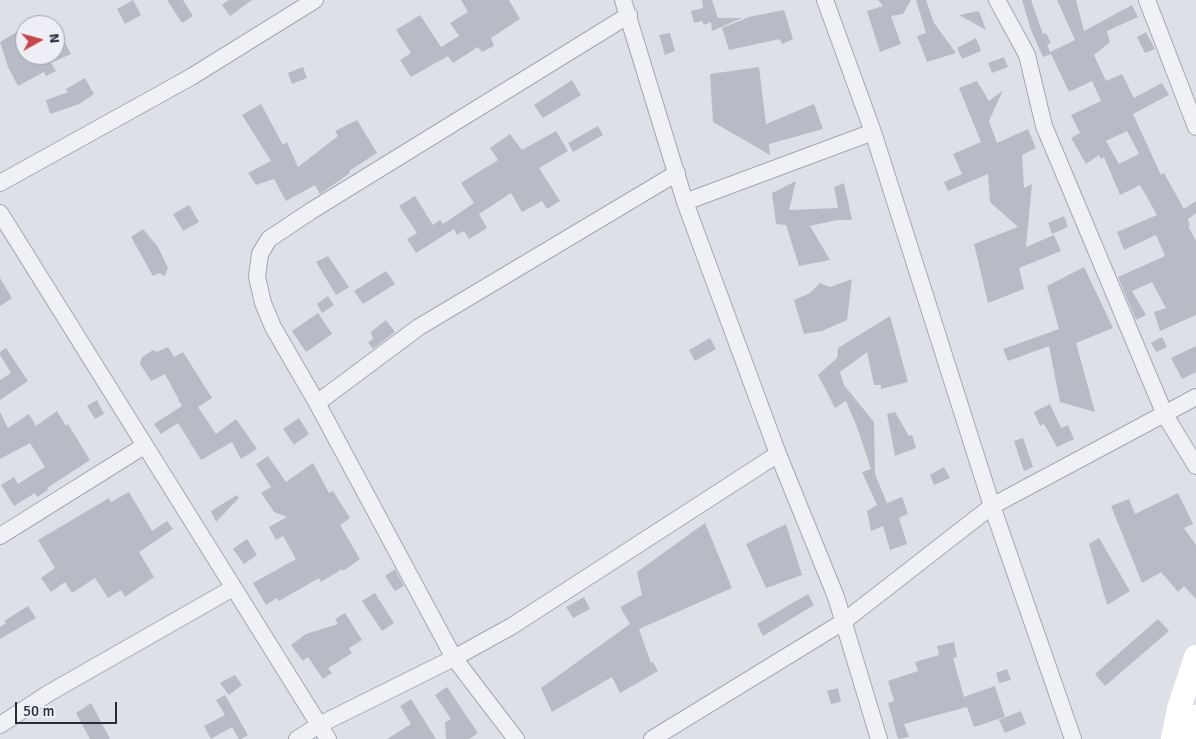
<!DOCTYPE html>
<style>
body{margin:0}
#map{position:relative;width:1196px;height:739px;overflow:hidden;background:#dde0e7;font-family:Signika,sans-serif}
canvas{display:block}
.north{position:absolute;left:15px;top:15px;width:50px;height:50px;box-sizing:border-box;background:#edeff4;border:1px solid #9ea1ab;border-radius:50%;rotate:83deg;font-size:14px;font-weight:700;line-height:20px;text-align:center;color:#272d3d}
.north::after{content:'';display:block;margin:auto;width:18px;height:22px;background:#c94549;clip-path:polygon(50% 0,100% 100%,50% 72%,0 100%)}
.scale{position:absolute;left:15px;top:702px;width:102px;height:22px;box-sizing:border-box;border:2px solid #272d3d;border-top:0;padding-left:6px;font-size:15px;line-height:18px;white-space:nowrap;color:#272d3d;-webkit-text-stroke:4px #edeff4;paint-order:stroke}
</style>
<div id="map">
<canvas width="1196" height="739"></canvas>
<div class="north">N</div>
<div class="scale">50 m</div>
</div>
<script>
const ctx = document.querySelector('canvas').getContext('2d');
ctx.lineJoin = 'round';
function fillPath(path, color) { ctx.fillStyle = color; ctx.fill(path, 'evenodd'); }
const shape = rows => new Path2D(rows.map(r => 'M' + r).join(''));
function stroke(path, color, width, dash) { ctx.strokeStyle = color; ctx.lineWidth = width; ctx.lineCap = dash ? 'butt' : 'round'; ctx.setLineDash(dash || []); ctx.stroke(path); }
fillPath(shape([
 [133,0,141,15,125,24,117,9],
 [167,0,183,0,193,16,182,23],
 [229,0,252,0,230,16,222,5],
 [461,0,509,0,520,19,491,38,494,46,482,52,478,47,453,63,448,56,411,77,400,60,411,53,396,30,420,15,441,47,459,36,450,23,468,12],
 [702,0,712,0,718,18,742,18,712,31,711,22,704,25,702,21,694,23,691,11,703,8],
 [878,0,911,0,903,14,891,16,901,44,880,52,867,11,883,6],
 [916,0,926,0,934,23,956,53,927,62,917,36,926,33],
 [1022,0,1031,0,1043,34,1046,33,1051,43,1047,45,1051,54,1043,57,1031,30],
 [1057,0,1076,0,1084,31,1132,5,1138,17,1107,31,1110,42,1094,55,1106,81,1122,74,1134,98,1162,83,1169,95,1133,114,1161,175,1164,173,1184,209,1196,201,1196,213,1188,219,1190,226,1188,226,1196,241,1196,315,1160,331,1154,312,1166,308,1152,282,1132,291,1146,315,1136,320,1118,277,1165,256,1156,235,1124,250,1117,232,1157,215,1140,185,1120,195,1104,157,1101,159,1099,155,1086,164,1071,138,1080,133,1071,115,1101,101,1092,81,1069,92,1050,52,1075,40],
 [1127,131,1139,154,1119,164,1106,141],
 [784,10,793,39,782,44,780,39,729,50,722,28,749,17],
 [979,11,986,30,959,15],
 [55,23,71,54,51,63,56,71,46,76,44,72,18,86,8,67,0,42,25,27,25,55,55,55],
 [1146,32,1155,49,1145,53,1137,37],
 [670,33,675,51,665,55,659,35],
 [976,38,981,51,962,59,957,48],
 [1004,57,1008,67,992,73,988,63],
 [303,67,307,78,292,84,288,73],
 [759,67,766,124,814,104,823,129,769,144,770,155,713,122,710,74],
 [85,78,94,94,79,104,50,114,46,100,68,92,66,89],
 [572,80,581,95,543,118,534,105],
 [977,81,989,101,1003,90,989,121,997,143,1028,129,1036,148,1022,155,1024,188,1032,184,1026,247,1054,235,1061,251,1019,268,1024,289,988,303,974,244,1018,227,990,202,988,174,948,191,944,182,962,174,953,154,981,142,959,88],
 [261,104,283,145,287,142,298,167,338,136,335,131,357,120,377,153,349,171,350,173,320,194,315,185,286,201,274,179,256,185,248,173,271,161,242,115],
 [598,126,603,135,573,152,568,143],
 [556,131,568,151,539,168,560,201,547,209,542,201,522,212,511,193,479,214,487,228,469,239,464,231,457,235,454,229,416,253,407,239,417,233,399,206,415,196,433,225,440,220,443,224,474,203,461,183,498,160,490,148,510,134,522,150],
 [796,181,789,210,838,208,834,187,844,183,852,220,837,220,810,226,830,260,799,266,786,225,776,224,772,193],
 [189,205,199,222,183,231,173,214],
 [1064,216,1068,227,1052,234,1048,223],
 [143,229,158,247,168,268,165,276,159,273,153,276,131,237],
 [328,256,349,287,336,295,316,262],
 [1084,267,1113,328,1076,343,1095,412,1060,402,1049,346,1008,361,1003,349,1059,329,1047,286],
 [386,271,395,284,363,304,354,291],
 [0,278,12,298,0,306],
 [852,279,847,320,822,331,804,334,794,300,810,293,820,283,830,287],
 [328,296,334,305,322,313,317,304],
 [318,313,332,334,306,352,292,331],
 [890,316,908,382,881,389,881,385,874,385,867,352,840,372,844,385,874,422,875,474,887,503,902,497,908,514,899,518,907,544,890,550,883,526,871,531,867,511,877,505,862,472,871,469,857,427,846,401,835,408,818,375,837,358,838,348],
 [386,320,395,332,373,349,368,342,373,339,371,332],
 [1162,337,1167,347,1156,352,1151,343],
 [710,338,716,349,695,361,689,350],
 [1196,346,1196,372,1182,379,1171,358],
 [168,347,174,357,183,352,212,398,198,407,216,434,236,419,257,449,241,459,232,442,201,460,178,423,161,434,154,424,182,406,165,374,151,381,140,364,142,357,153,350,157,352],
 [6,348,28,381,0,400,0,380,11,373,0,355,0,352],
 [97,400,104,414,95,419,87,406],
 [1050,404,1061,428,1068,425,1074,439,1057,447,1044,424,1040,426,1034,412],
 [57,411,66,426,68,424,90,460,47,488,48,490,37,497,35,493,14,506,1,485,14,477,18,484,45,467,30,443,0,459,0,412,8,428,29,414,36,426],
 [895,412,909,436,912,435,916,448,895,456,887,414],
 [299,418,309,434,294,445,283,429],
 [1023,438,1033,467,1024,471,1014,441],
 [268,456,286,482,313,463,329,493,333,491,350,518,340,525,360,559,343,571,342,569,321,582,319,578,279,601,277,598,266,605,253,583,296,559,283,536,276,540,269,527,287,517,274,512,261,493,271,487,256,464],
 [944,467,950,478,934,485,930,475],
 [129,492,152,531,167,521,173,529,139,552,154,577,125,597,121,590,108,598,95,578,72,593,65,582,51,592,41,578,55,568,38,540,109,498,111,502],
 [1178,493,1193,524,1184,528,1196,545,1196,599,1184,586,1178,592,1161,572,1142,583,1111,506,1129,499,1135,514],
 [237,495,239,498,216,522,211,511],
 [705,523,732,588,639,629,651,663,653,662,658,671,620,693,612,677,552,712,541,688,630,624,620,607,642,595,637,572],
 [786,524,802,575,766,588,746,544],
 [1099,538,1130,591,1107,605,1089,544],
 [247,539,257,555,244,564,233,549],
 [395,569,404,586,395,591,385,576],
 [375,593,394,623,382,631,362,601],
 [808,594,814,605,763,636,757,624],
 [584,597,590,609,573,618,566,607],
 [28,606,36,618,0,639,0,627,6,623,4,621],
 [345,613,362,640,349,648,352,653,328,668,332,673,323,679,308,657,303,661,291,645,306,634,338,624,335,619],
 [1158,619,1169,631,1105,686,1095,674],
 [954,642,957,657,953,658,964,697,995,686,1005,717,974,727,967,707,904,724,909,737,898,739,888,703,894,701,888,681,918,671,915,662,939,655,937,646],
 [1007,669,1011,680,999,683,996,673],
 [235,675,242,685,229,695,220,683],
 [447,687,478,733,469,739,446,739,445,722,451,719,435,695],
 [838,688,841,702,831,704,827,691],
 [225,695,248,735,241,739,239,739,232,727,211,739,204,726,225,715,216,700],
 [411,699,436,739,387,739,411,724,400,706],
 [91,703,110,739,90,739,76,713],
 [1021,711,1026,724,1005,733,999,720]
]), '#b8bbc6');
const street = shape([
 [623,0,685,202,778,454,836,597,879,739],
 [825,0,873,132,992,506,1073,739],
 [997,0,1027,55,1044,126,1165,415,1196,466],
 [1147,0,1196,127],
 [0,183,191,77,315,0],
 [685,202,873,132],
 [0,213,328,739],
 [317,403,419,327,677,173],
 [0,536,144,446],
 [0,725,49,693,233,588],
 [297,739,319,725,454,658,512,626,778,454],
 [516,739,454,658,317,403,273,327,263,303,257,277,260,254,269,239,311,211,629,15],
 [652,739,843,622,992,506,1196,397]
]);
stroke(street, '#a3a7b1', 18);
stroke(street, '#f0f1f5', 16);
stroke(shape([
 [1173,739,1179,708,1196,657],
 [1192,739,1196,717]
]), '#fff', 24);
</script>
